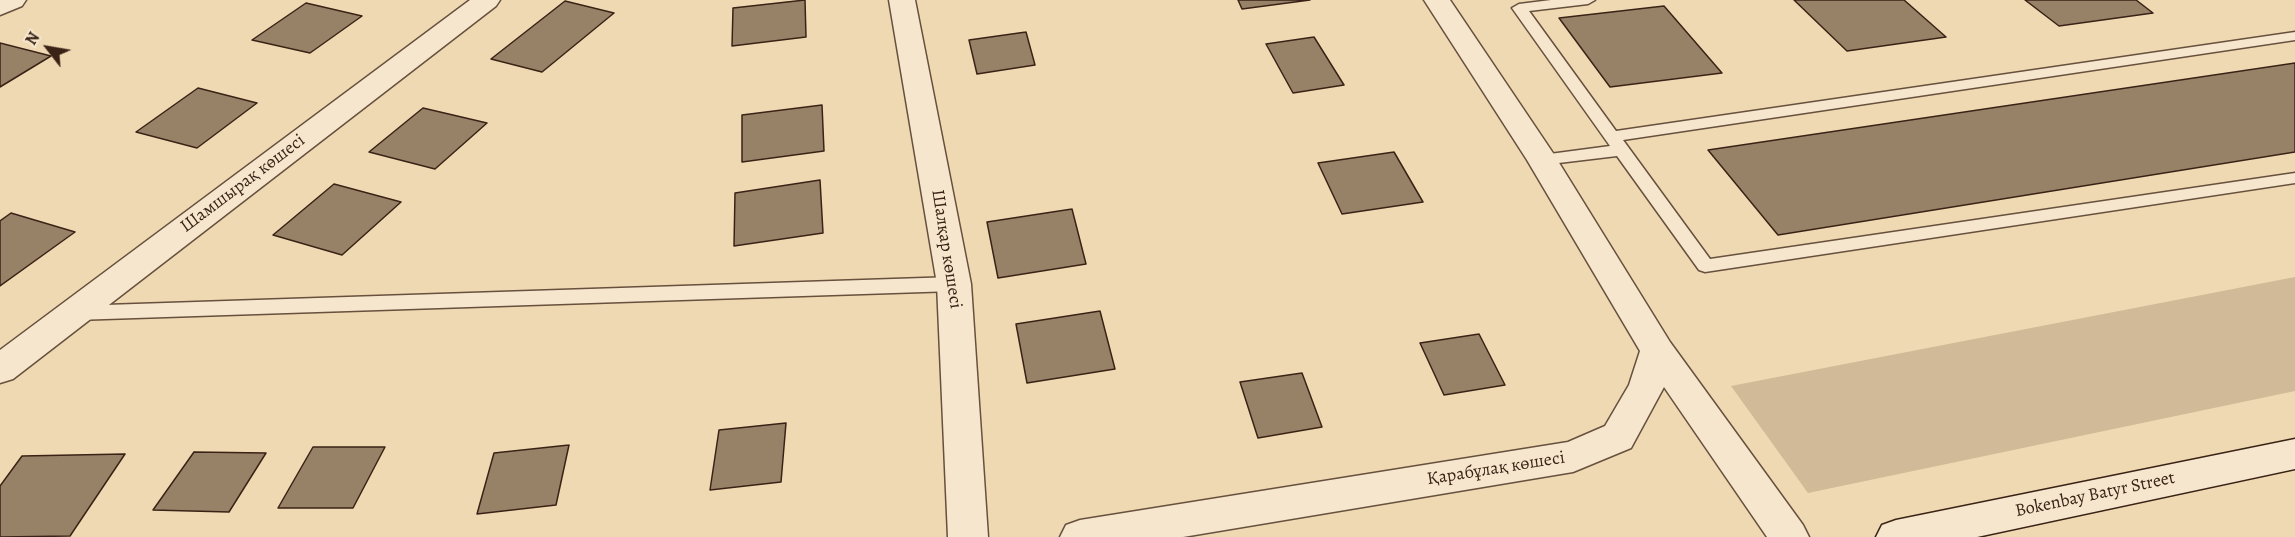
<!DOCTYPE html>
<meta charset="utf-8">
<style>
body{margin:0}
#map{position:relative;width:2295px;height:537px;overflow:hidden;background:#efd9b2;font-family:Alegreya,serif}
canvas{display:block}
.north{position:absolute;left:18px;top:18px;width:60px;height:60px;-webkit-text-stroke:4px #f5e6cd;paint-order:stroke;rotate:301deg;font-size:16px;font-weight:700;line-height:24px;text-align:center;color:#3a2316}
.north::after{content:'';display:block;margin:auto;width:21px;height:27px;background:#3a2316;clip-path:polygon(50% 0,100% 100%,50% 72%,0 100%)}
</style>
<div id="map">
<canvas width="2295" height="537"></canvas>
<div class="north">N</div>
</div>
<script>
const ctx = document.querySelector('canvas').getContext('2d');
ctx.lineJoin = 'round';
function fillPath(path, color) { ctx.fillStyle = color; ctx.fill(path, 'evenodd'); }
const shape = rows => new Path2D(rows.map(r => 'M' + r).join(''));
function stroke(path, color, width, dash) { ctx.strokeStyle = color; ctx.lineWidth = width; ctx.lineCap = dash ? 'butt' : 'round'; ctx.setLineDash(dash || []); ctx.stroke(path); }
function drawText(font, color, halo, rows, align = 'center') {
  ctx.font = font + ' Alegreya,serif'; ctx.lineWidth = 4.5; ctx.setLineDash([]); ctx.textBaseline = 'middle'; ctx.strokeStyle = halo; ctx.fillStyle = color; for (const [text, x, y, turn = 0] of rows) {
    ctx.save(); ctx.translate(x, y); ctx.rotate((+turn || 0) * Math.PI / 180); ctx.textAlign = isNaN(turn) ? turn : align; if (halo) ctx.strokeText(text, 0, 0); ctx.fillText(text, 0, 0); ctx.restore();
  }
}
fillPath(shape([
 [2295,277,2295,391,1808,493,1731,386]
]), '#d0ba97');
const building = shape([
 [805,0,806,37,732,46,733,8,805,0],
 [1238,0,1310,0,1242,9,1238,0],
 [1794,0,1904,0,1946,37,1847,51,1794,0],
 [2025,0,2136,0,2153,13,2059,26,2025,0],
 [565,1,614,13,542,72,491,59,565,1],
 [306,3,362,16,310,53,252,40,306,3],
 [1664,6,1722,73,1610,87,1559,18,1664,6],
 [1026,32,1035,65,977,74,969,40,1026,32],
 [1314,37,1344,85,1293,93,1266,44,1314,37],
 [0,43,51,56,0,87,0,43],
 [2295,63,2295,152,1778,235,1708,150,2295,63],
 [198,88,257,103,197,148,136,132,198,88],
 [822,105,824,151,742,162,742,115,822,105],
 [423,108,487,123,435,169,369,152,423,108],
 [1394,152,1423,202,1342,214,1318,163,1394,152],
 [820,180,823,233,734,246,735,193,820,180],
 [334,184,401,202,342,255,273,235,334,184],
 [1072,209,1086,264,998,278,987,222,1072,209],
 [11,213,75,232,0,286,0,221,11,213],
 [1100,311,1115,369,1027,383,1016,324,1100,311],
 [1479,334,1505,385,1444,395,1420,343,1479,334],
 [1302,373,1322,427,1258,438,1240,382,1302,373],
 [786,423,781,482,710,490,719,430,786,423],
 [569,445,556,505,477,514,494,453,569,445],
 [313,447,385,447,353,508,278,508,313,447],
 [194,452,266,453,229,512,153,510,194,452],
 [125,454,70,536,0,537,0,486,22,456,125,454]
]);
fillPath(building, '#988267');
stroke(building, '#3a2316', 1.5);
const lane = shape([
 [1551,0,1595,0,1588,4,1529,11,1616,131,2295,32,2295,40,1623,140,1710,259,2295,173,2295,183,1705,272,1699,270,1617,156,1542,165,1536,164,1534,160,1536,156,1542,155,1610,146,1512,8,1519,4,1551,0],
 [954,277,960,279,963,284,960,289,954,291,75,320,68,318,66,313,68,308,75,306,954,277]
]);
const street = shape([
 [0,0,26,0,22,6,0,15,0,0],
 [470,0,500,0,496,6,13,379,0,383,0,350,470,0],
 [889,0,915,0,971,284,988,537,948,537,937,284,889,0],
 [1424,0,1450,0,1553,153,1670,342,1803,525,1809,537,1767,537,1664,387,1631,448,1573,472,1183,537,1060,537,1066,525,1080,520,1568,442,1605,426,1629,385,1640,351,1527,160,1424,0]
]);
const secondary = shape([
 [2295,439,2295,469,1977,537,1876,537,1882,525,1896,520,2295,439]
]);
stroke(lane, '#67503d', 3);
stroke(street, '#67503d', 3);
stroke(secondary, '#3a2316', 3);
fillPath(lane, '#f5e6cd');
fillPath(street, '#f5e6cd');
fillPath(secondary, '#f5e6cd');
drawText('18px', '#3a2316', '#f5e6cd', [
 ["Шамшырақ көшесі",243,184,-37],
 ["Шалқар көшесі",946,249,81],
 ["Қарабұлақ көшесі",1496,469,-9],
 ["Bokenbay Batyr Street",2095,495,-12]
]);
</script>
